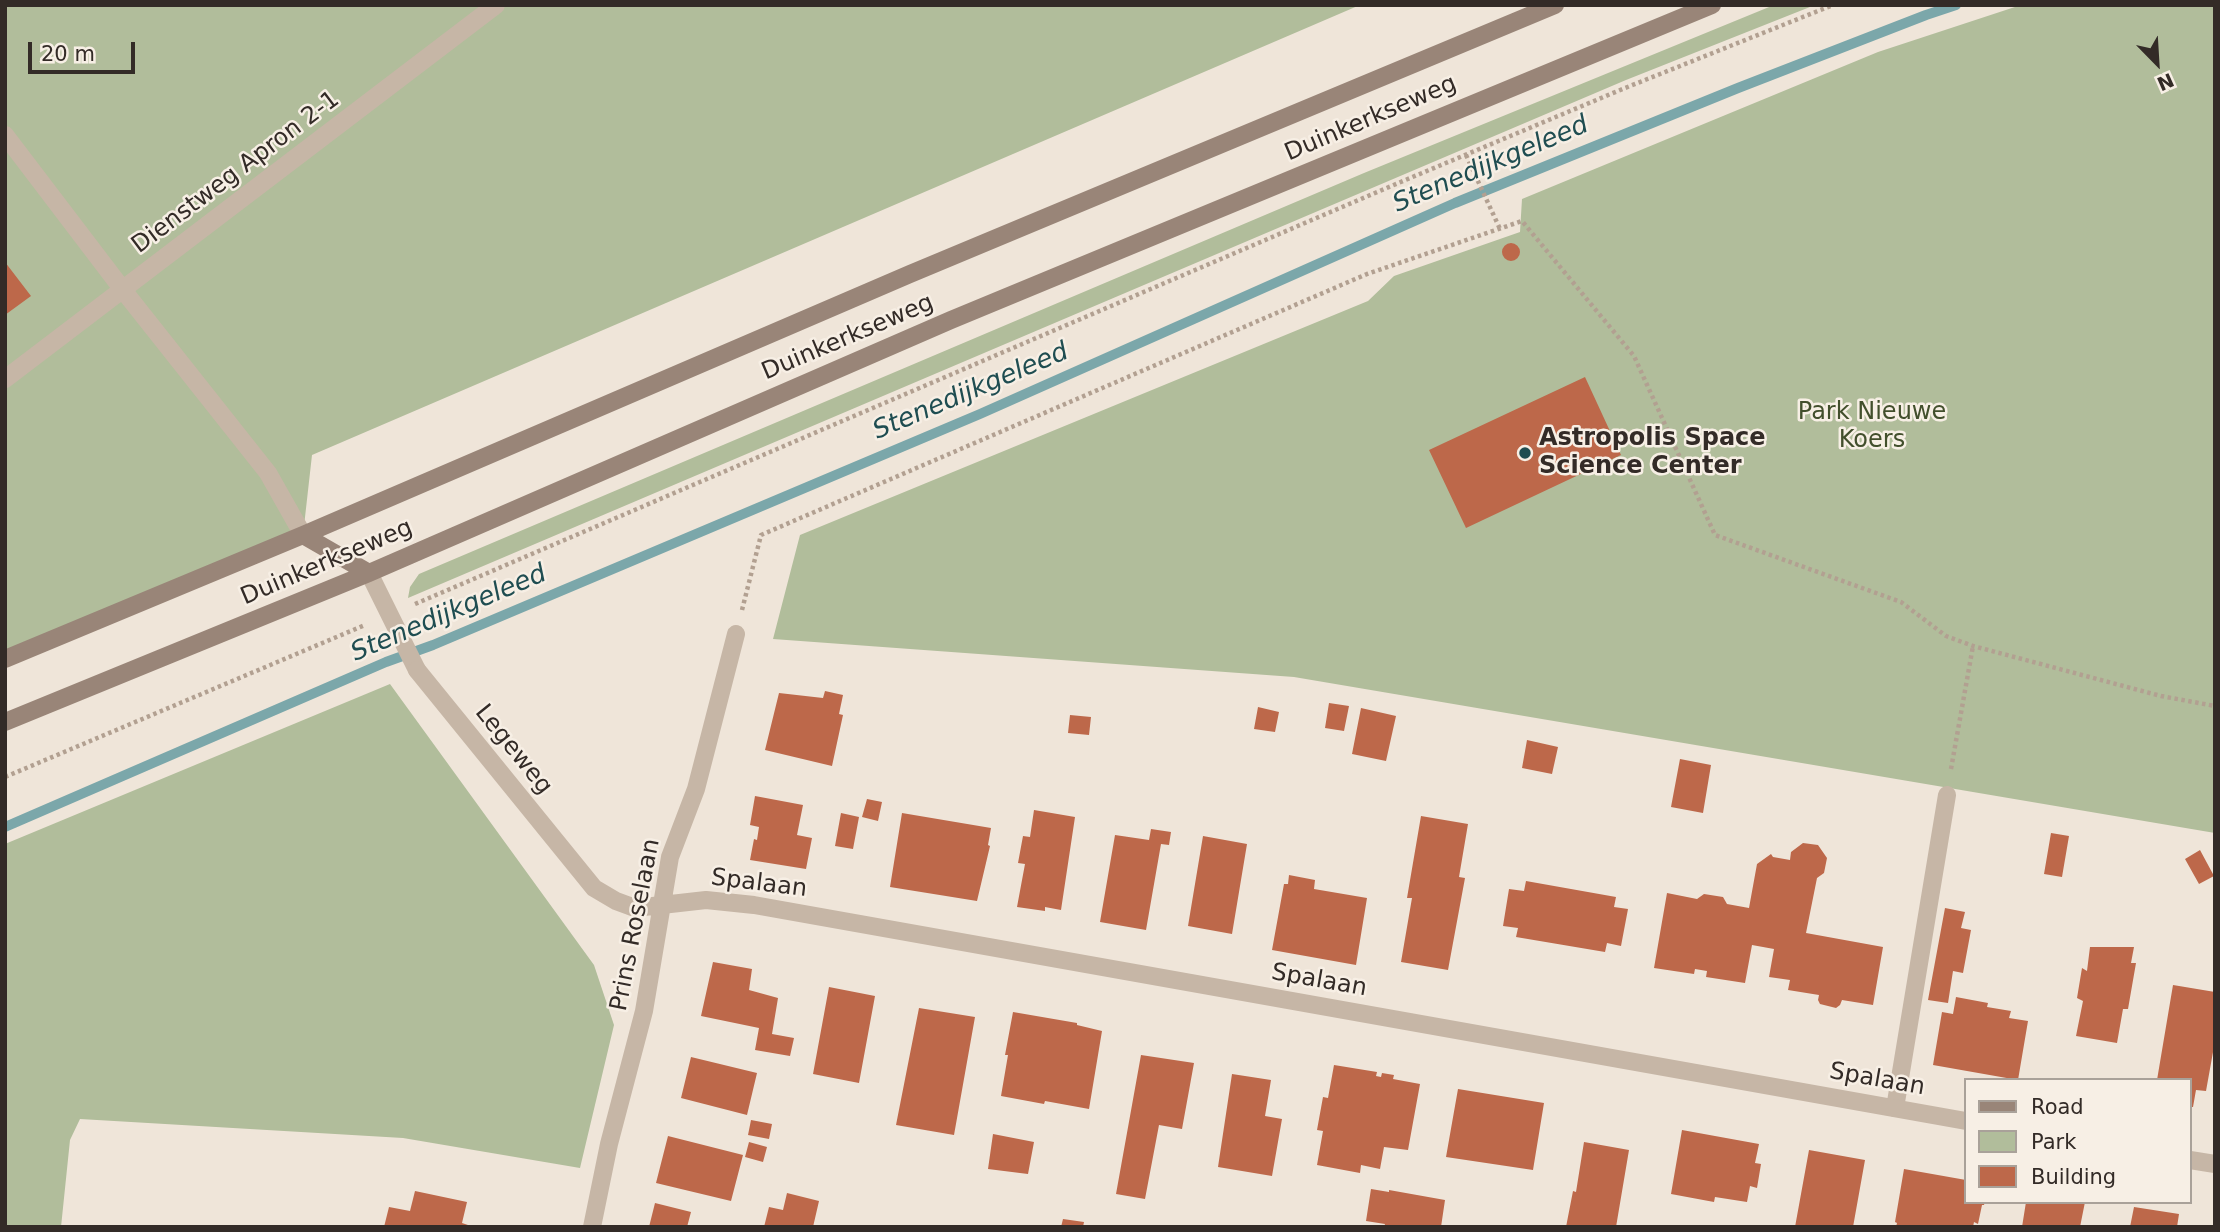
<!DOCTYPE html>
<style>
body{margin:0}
#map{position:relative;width:2220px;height:1232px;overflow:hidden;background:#efe5d9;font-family:"DejaVu Sans",sans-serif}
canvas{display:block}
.frame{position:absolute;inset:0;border:7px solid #332b27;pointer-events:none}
.legend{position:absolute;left:1964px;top:1078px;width:228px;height:126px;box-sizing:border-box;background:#f7efe5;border:2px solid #a9a199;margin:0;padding:9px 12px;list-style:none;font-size:21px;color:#332b27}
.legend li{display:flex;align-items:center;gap:14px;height:35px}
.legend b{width:35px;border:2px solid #a9a199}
.north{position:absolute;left:2122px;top:28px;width:70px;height:70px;-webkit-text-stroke:5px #f7efe5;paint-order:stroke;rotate:156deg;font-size:19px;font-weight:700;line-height:28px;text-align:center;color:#332b27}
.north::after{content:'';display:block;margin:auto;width:24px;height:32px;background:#332b27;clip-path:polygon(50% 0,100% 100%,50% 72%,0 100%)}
.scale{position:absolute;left:28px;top:42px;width:107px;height:32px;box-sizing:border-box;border:4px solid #332b27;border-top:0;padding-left:9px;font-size:21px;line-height:24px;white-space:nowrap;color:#332b27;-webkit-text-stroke:5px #f7efe5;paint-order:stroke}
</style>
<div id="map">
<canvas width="2220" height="1232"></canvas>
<div class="frame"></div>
<ul class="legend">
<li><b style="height:9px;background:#998578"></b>Road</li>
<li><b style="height:19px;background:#b1bd9b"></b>Park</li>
<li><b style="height:19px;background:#bd684a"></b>Building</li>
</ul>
<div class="north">N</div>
<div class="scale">20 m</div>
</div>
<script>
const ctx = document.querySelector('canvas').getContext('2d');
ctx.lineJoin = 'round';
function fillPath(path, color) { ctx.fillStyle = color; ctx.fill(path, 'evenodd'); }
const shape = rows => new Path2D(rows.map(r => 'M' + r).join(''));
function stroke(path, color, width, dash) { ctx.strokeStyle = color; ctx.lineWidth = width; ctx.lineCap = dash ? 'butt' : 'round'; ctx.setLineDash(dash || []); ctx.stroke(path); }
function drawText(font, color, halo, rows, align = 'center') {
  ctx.font = font + ' "DejaVu Sans",sans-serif'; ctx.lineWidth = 5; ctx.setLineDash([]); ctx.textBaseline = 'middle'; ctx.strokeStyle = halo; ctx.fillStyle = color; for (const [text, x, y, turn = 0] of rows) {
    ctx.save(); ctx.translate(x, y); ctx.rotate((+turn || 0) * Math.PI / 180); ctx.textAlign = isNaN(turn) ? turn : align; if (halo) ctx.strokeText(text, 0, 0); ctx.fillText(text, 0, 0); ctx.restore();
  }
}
fillPath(shape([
 [5,5,1360,5,312,455,303,535,5,659],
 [1774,5,1815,5,1626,80,408,598,410,587,419,574,1364,173],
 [2021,5,2215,5,2215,833,1294,677,773,639,800,535,1368,301,1394,276,1520,232,1522,199,1878,52],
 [390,684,594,965,614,1025,580,1168,403,1138,80,1119,70,1140,61,1227,5,1227,5,844]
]), '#b1bd9b');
stroke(shape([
 [5,827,386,662,433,645,980,414,1455,203,1738,88,1926,15,1956,5]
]), '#7ba7aa', 10);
fillPath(shape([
 '1502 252a9 9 0 1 1 18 0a9 9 0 1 1-18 0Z',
 [5,262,31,296,5,315],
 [1585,377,1621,455,1466,528,1429,450],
 [825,691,843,695,839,714,843,715,832,766,765,750,779,693,823,698],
 [1329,703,1349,706,1344,731,1325,728],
 [1258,707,1279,712,1275,732,1254,729],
 [1361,708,1396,716,1386,761,1352,754],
 [1070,715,1091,717,1089,735,1068,733],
 [1527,740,1558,747,1552,774,1522,768],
 [1680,759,1711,765,1703,813,1671,807],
 [755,796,803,805,797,835,812,838,806,869,750,860,754,839,757,840,759,827,750,825],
 [867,799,882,802,878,821,862,817],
 [1034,810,1075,817,1061,910,1045,907,1045,911,1017,907,1025,864,1018,863,1023,836,1030,837],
 [841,813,859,817,853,849,835,846],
 [902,813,991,828,988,845,990,846,977,901,890,887],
 [1421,816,1468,824,1459,877,1465,878,1448,970,1401,962,1412,898,1407,898],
 [1151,829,1171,832,1169,845,1161,844,1146,930,1100,922,1115,835,1149,840],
 [2051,833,2069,836,2062,877,2044,874],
 [1203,836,1247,844,1232,934,1188,926],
 [1803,843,1818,845,1827,858,1824,873,1817,878,1806,933,1883,947,1873,1005,1842,1000,1840,1005,1836,1008,1820,1004,1818,1000,1819,995,1788,990,1790,980,1769,977,1774,949,1752,945,1745,983,1706,977,1707,971,1695,969,1694,974,1654,968,1667,893,1697,899,1704,894,1723,897,1727,904,1749,908,1757,864,1771,854,1773,857,1790,860,1791,852],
 [2200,850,2214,876,2199,884,2185,859],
 [1289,875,1315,880,1314,889,1367,898,1356,965,1272,950,1284,884,1288,884],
 [1526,881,1616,897,1614,907,1628,909,1621,946,1607,943,1605,952,1516,937,1518,928,1503,926,1509,889,1524,891],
 [1945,908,1965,912,1961,928,1971,930,1963,973,1953,971,1948,1003,1928,1000],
 [2090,947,2134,947,2131,963,2136,963,2128,1009,2123,1009,2117,1043,2076,1036,2083,1001,2077,998,2082,968,2087,971],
 [713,962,752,969,749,990,778,998,772,1034,794,1038,790,1056,755,1050,759,1028,701,1016],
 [2173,985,2215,992,2215,1041,2206,1091,2196,1090,2193,1107,2190,1107,2190,1080,2157,1080],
 [829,987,875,996,859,1083,813,1074],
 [1956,997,1988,1003,1987,1007,2011,1011,2009,1018,2028,1021,2018,1080,1933,1065,1942,1012,1953,1014],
 [919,1008,975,1017,954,1135,896,1125],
 [1013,1012,1077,1023,1077,1025,1102,1031,1089,1109,1045,1101,1044,1104,1001,1096,1008,1055,1005,1055],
 [1141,1055,1194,1063,1182,1129,1159,1125,1145,1199,1116,1194],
 [691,1057,757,1073,747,1115,681,1098],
 [1334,1065,1377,1072,1376,1076,1381,1077,1382,1073,1394,1075,1393,1079,1420,1084,1408,1150,1384,1147,1380,1169,1361,1165,1360,1173,1317,1165,1323,1131,1317,1130,1323,1097,1328,1098],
 [1232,1074,1271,1080,1265,1116,1282,1119,1272,1176,1218,1167],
 [1458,1089,1544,1103,1533,1170,1446,1157],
 [751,1120,772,1124,769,1139,748,1135],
 [1682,1130,1759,1144,1755,1163,1761,1164,1757,1188,1750,1186,1747,1202,1715,1197,1714,1202,1671,1194],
 [993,1134,1034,1142,1028,1174,988,1169],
 [668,1136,743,1155,731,1201,656,1183],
 [749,1142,767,1147,763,1162,745,1157],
 [1584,1142,1629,1150,1616,1227,1566,1227,1573,1191,1576,1192],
 [1809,1150,1865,1160,1853,1227,1795,1227],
 [1904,1169,1966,1180,1966,1202,1985,1202,1984,1205,1982,1205,1978,1224,1974,1222,1973,1227,1896,1227,1897,1223,1895,1222],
 [1371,1189,1389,1192,1389,1190,1445,1200,1441,1227,1384,1227,1385,1224,1366,1221],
 [415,1191,467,1202,462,1223,474,1227,384,1227,389,1207,410,1211],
 [787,1193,819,1201,813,1227,764,1227,769,1207,783,1210],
 [2026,1202,2085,1202,2080,1227,2022,1227],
 [655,1203,691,1212,687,1227,649,1227],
 [2134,1207,2179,1214,2177,1227,2130,1227],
 [1063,1219,1084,1222,1083,1227,1061,1227]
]), '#bd684a');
stroke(shape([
 [1466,155,1500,229],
 [415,604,1403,181,1625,88,1833,5],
 [742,610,761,535,1367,274,1522,221,1634,356,1715,535,1901,602,1946,636,1973,646,2161,696,2215,706],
 [1951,769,1973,646],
 [5,777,365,625]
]), '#b2a091', 4.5, [3.5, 3.5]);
stroke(shape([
 [5,135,123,290,268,473,303,535],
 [5,379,496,5],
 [369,573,417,670],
 [1895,1108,1947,795]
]), '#c6b6a6', 18);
stroke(shape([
 [417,670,594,888,616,901,635,908,706,900,754,905,1966,1121],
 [2190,1160,2215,1164],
 [592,1227,609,1144,644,1011,670,857,696,789,736,634]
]), '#c6b6a6', 18);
stroke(shape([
 [303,535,369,573],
 [5,659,303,535,910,274,1555,5],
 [5,722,369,573,951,320,1712,5]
]), '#998578', 18);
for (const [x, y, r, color] of [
 [1525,453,7,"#1f4d51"]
]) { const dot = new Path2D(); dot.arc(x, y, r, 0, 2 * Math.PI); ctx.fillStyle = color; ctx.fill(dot); stroke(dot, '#f7efe5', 2.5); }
drawText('24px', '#332b27', '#f7efe5', [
 ["Duinkerkseweg",1371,119,-23],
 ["Dienstweg Apron 2-1",236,173,-37],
 ["Duinkerkseweg",848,338,-23],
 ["Duinkerkseweg",327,563,-23],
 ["Legeweg",513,750,51],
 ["Spalaan",759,884,7],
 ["Prins Roselaan",636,925,-79],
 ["Spalaan",1319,981,10],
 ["Spalaan",1877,1080,10]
]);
drawText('24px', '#424f2c', '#f7efe5', [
 ["Park Nieuwe",1872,413],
 ["Koers",1872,441]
]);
drawText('bold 24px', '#332b27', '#f7efe5', [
 ["Astropolis Space",1539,439],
 ["Science Center",1539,467]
], 'left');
drawText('italic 26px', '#1f4d51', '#f7efe5', [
 ["Stenedijkgeleed",1491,165,-23],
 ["Stenedijkgeleed",971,392,-23],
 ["Stenedijkgeleed",449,614,-23]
]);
</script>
